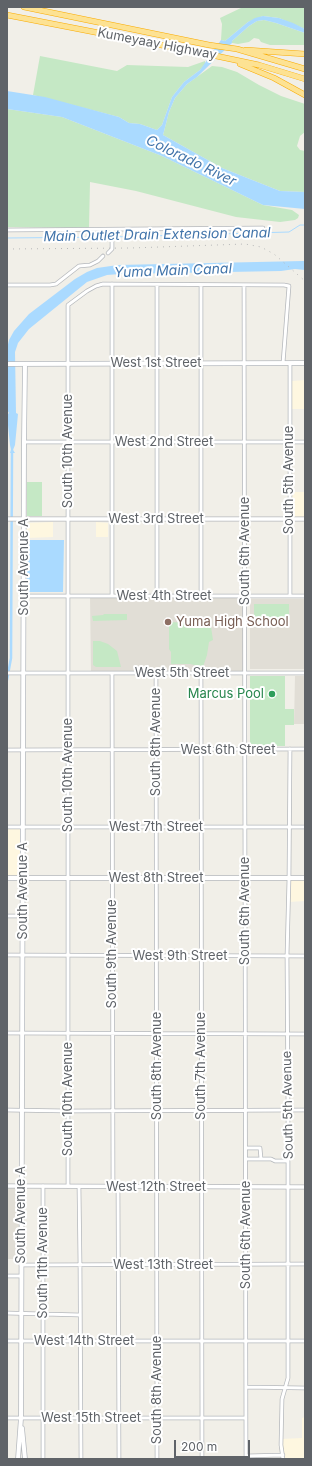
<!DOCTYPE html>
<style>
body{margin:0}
#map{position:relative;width:312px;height:1466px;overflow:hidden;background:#f1efe8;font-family:Inter,sans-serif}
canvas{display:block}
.frame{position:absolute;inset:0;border:8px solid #5f6368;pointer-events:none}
.scale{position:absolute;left:174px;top:1440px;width:76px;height:18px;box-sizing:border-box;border:2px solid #5f6368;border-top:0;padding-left:5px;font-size:12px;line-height:14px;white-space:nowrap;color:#5f6368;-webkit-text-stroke:3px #fff;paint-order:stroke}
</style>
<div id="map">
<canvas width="312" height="1466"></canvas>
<div class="frame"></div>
<div class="scale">200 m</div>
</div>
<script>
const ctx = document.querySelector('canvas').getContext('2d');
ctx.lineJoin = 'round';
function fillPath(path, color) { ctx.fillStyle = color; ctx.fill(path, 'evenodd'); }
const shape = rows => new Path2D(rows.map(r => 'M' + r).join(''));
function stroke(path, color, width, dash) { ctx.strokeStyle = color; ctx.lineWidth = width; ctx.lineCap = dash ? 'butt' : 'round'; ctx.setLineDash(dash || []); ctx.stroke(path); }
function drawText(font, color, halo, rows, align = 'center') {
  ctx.font = font + ' Inter,sans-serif'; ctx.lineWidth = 4; ctx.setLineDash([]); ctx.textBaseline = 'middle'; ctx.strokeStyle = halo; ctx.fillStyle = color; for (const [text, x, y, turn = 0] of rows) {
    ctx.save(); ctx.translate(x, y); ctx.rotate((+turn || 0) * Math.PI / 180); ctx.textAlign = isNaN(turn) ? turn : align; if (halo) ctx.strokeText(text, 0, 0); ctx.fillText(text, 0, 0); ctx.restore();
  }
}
fillPath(shape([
 [305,380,305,409,292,409,292,381],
 [289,492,305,492,305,519,290,519],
 [53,522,53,537,27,538,27,523],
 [96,522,108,523,108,537,96,537],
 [7,827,23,827,23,878,7,878],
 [289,878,305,878,305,901,289,902],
 [305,1417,305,1459,283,1459,281,1439,302,1438,302,1418]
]), '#fef7e0');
fillPath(shape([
 [90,596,245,596,245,673,91,673],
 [250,599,305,599,305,669,250,669],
 [295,676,305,676,305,724,294,724],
 [7,1186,21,1186,21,1259,7,1259]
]), '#e1ded6');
fillPath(shape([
 [243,7,305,7,305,29,279,18,263,16,248,22,225,41,221,40,222,24,220,18],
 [264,20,276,23,305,33,305,45,270,45,261,42,259,39,254,38,249,42,238,44,232,43,232,41,249,26,257,21],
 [40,56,117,71,127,65,188,67,205,61,205,64,200,70,184,82,172,97,162,125,157,130,140,124,129,123,119,117,33,95],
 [212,66,222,67,237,72,259,85,281,96,305,104,305,132,300,136,297,146,300,150,305,151,305,192,280,191,222,168,163,135,169,112,175,98,187,84],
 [7,109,62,117,162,156,263,205,292,210,299,215,298,218,295,220,280,222,236,217,136,191,90,182,89,228,7,227],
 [27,482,42,482,42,516,27,516],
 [254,604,289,604,289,621,254,621],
 [104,614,127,614,127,620,93,621,92,616,103,615],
 [169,622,192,623,205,624,211,627,213,640,209,642,207,655,203,667,190,664,171,664,171,652,169,649],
 [93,641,100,641,108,644,117,651,121,667,96,667,93,665],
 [250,676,285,676,285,709,294,709,294,725,285,725,285,746,250,746]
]), '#c5e8c5');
fillPath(shape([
 [263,16,279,18,293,23,305,29,305,33,276,23,264,20,257,21,249,26,232,41,232,43,197,77,187,84,175,98,169,112,163,135,222,168,280,191,305,192,305,209,263,205,162,156,62,117,7,109,7,91,45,97,119,117,129,123,140,124,157,130,162,125,172,97,184,82,200,70,221,40,225,41,248,22,255,18],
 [303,261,305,261,305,270,295,269,281,271,120,274,107,275,87,282,29,329,18,343,15,352,16,413,18,414,15,445,13,450,15,453,10,453,11,450,10,445,7,415,9,413,7,410,7,349,9,340,14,331,29,314,75,279,87,272,97,268,118,265],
 [27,540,64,540,63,592,27,592]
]), '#aadaff');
stroke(shape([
 [113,237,289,232,300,225,305,225],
 [7,238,110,237]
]), '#aadaff', 1);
stroke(shape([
 [7,680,11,658,12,450]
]), '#aadaff', 2.5);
const minor = shape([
 [7,230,263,228],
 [108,253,112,249,112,230],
 [112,284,112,596],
 [7,285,50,285,56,284,79,266,90,265,98,261,103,256],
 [244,285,246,1459],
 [290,364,290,596],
 [24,442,305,442],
 [24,596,305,596],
 [155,596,157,592,157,285],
 [201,596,201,285],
 [7,673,305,673],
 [112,673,113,1187],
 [156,673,157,1459],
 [201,673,202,1459],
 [7,750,305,749],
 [7,827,305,827],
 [7,916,23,916],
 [7,955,305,956],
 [7,1033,305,1034],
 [7,1110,68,1111,305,1110],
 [246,1148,260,1148,261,1159],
 [246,1159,271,1159,275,1161,288,1161],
 [43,1186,43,1459],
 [68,1186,68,305,87,291,96,286,103,284,284,285,289,286,283,363],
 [79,1187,80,1264,81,1459],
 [118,1187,119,1459],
 [21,1265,305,1264],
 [7,1276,21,1276],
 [7,1313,80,1315],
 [7,1341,305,1341],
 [246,1387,305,1388],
 [7,1418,246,1418],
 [246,1456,283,1455],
 [283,1459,281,1445,282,1399,288,1378,288,1110,287,956,289,878,290,749]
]);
const tertiary = shape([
 [7,519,305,519],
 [7,1186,305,1187]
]);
const secondary = shape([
 [7,364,305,363],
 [7,878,305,878],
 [22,1428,25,1459],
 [18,1459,21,1418,24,442,25,364]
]);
const motorway = shape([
 [24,7,209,45,237,49,305,69],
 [7,15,202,53,259,65,305,79],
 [246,50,305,54],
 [240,64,274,78,305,95]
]);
stroke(minor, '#b5b8bc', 4.5);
stroke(tertiary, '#b5b8bc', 5);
stroke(secondary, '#b6babf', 5.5);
stroke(motorway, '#f9ab00', 6);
stroke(minor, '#fff', 3);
stroke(tertiary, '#fff', 3.5);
stroke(secondary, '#fff', 4);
stroke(motorway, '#fde293', 5);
stroke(shape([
 [7,249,131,248,245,244,261,247,274,254,305,281]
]), '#b6b7b8', 1, [1, 5]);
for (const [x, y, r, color] of [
 [168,622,4,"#8d6e63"],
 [272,694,4,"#2e9e5b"]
]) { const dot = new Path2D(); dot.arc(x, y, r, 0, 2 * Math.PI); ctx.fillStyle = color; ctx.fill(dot); stroke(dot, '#fff', 1.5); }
drawText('13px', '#5f6368', '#fff', [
 ["Kumeyaay Highway",157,44,11],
 ["West 1st Street",156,363],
 ["West 2nd Street",164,442],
 ["South 10th Avenue",68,451,-90],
 ["South 5th Avenue",289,480,-90],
 ["West 3rd Street",156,519],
 ["South 6th Avenue",245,551,-90],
 ["South Avenue A",24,567,-90],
 ["West 4th Street",164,596],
 ["West 5th Street",182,673],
 ["South 8th Avenue",156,742,-90],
 ["West 6th Street",228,750],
 ["South 10th Avenue",68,775,-90],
 ["West 7th Street",156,827],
 ["West 8th Street",156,878],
 ["South Avenue A",23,891,-90],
 ["South 6th Avenue",245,911,-90],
 ["South 9th Avenue",112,954,-90],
 ["West 9th Street",180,956],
 ["South 8th Avenue",157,1066,-90],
 ["South 7th Avenue",201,1066,-90],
 ["South 10th Avenue",68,1099,-90],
 ["South 5th Avenue",288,1105,-91],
 ["West 12th Street",156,1187],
 ["South Avenue A",21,1215,-90],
 ["South 6th Avenue",246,1235,-90],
 ["South 11th Avenue",43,1263,-90],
 ["West 13th Street",163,1265],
 ["West 14th Street",84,1341],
 ["South 8th Avenue",157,1390,-90],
 ["West 15th Street",91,1418]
]);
drawText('13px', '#785e54', '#fff', [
 ["Yuma High School",176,622]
], 'left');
drawText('13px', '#27864d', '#fff', [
 ["Marcus Pool",264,694]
], 'right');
drawText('italic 14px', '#4174aa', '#fff', [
 ["Colorado River",191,161,26],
 ["Main Outlet Drain Extension Canal",157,235,-1],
 ["Yuma Main Canal",173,271,-2]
]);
</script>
